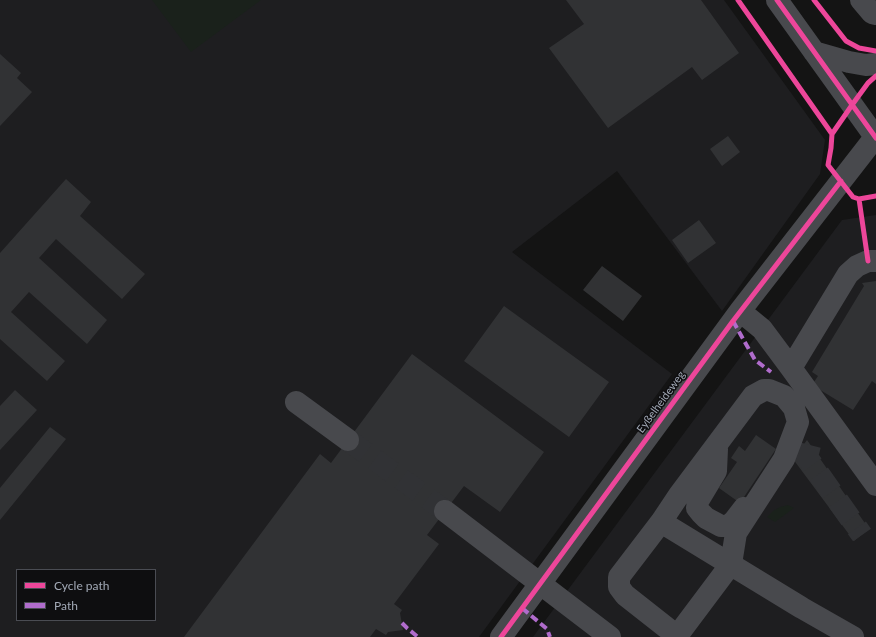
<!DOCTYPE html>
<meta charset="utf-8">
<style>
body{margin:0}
#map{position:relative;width:876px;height:637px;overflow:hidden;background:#141414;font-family:Lato,sans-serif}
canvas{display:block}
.legend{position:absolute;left:16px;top:569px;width:140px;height:52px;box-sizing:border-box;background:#0e0e10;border:1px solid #4a4c53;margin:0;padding:5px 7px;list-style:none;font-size:12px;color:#a3aab7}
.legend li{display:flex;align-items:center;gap:8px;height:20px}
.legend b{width:20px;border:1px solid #4a4c53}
</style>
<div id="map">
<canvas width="876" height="637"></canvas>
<ul class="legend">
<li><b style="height:5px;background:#ed469a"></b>Cycle path</li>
<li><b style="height:5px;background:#b06ccc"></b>Path</li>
</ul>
</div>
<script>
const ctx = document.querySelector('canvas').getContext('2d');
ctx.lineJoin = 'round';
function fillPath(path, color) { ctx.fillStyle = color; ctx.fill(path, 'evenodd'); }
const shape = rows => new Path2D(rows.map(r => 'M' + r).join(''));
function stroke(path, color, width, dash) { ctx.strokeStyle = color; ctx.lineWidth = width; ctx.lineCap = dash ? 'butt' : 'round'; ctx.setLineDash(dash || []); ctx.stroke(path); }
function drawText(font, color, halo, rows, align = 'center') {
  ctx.font = font + ' Lato,sans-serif'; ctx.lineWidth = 3; ctx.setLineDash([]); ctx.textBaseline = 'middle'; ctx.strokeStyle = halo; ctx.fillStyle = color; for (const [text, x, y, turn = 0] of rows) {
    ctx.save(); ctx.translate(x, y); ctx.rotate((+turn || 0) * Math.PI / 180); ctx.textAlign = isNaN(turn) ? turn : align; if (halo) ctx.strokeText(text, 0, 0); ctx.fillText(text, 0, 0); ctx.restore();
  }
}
fillPath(shape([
 [0,0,724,0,825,140,820,174,722,311,617,171,512,252,672,374,479,637,0,637],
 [17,570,155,570,155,620,17,620],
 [876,215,876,637,533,637,842,220]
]), '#1e1e20');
fillPath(shape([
 [152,0,261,0,191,52],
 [788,505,794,508,775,522,767,517,773,511,780,507]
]), '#1a211b');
fillPath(shape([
 [566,0,701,0,739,53,702,80,692,67,608,128,549,48,584,24],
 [0,54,21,73,17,78,32,92,0,126],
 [728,136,740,152,722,166,710,149],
 [66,179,91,202,80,216,145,274,122,299,56,239,39,258,107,320,87,344,29,292,11,312,65,361,47,381,0,339,0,253],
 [699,220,716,243,688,263,672,240],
 [602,266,642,296,623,321,583,290],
 [876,281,876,384,872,381,853,410,812,385,818,376,812,372,864,286,862,283],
 [504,306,609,382,569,437,464,361],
 [412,354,544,452,500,512,464,486,427,535,439,544,394,604,402,610,400,613,403,630,388,632,386,635,376,629,370,637,184,637,320,454,331,463],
 [15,390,37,410,0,450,0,406],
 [50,427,66,439,0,520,0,488],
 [756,435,776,449,740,503,719,488,737,462,731,458,739,446,745,451],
 [807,440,869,529,854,541,793,459]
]), '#313234');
stroke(shape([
 [348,440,445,511],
 [810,445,807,457,862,535]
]), '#313235', 22, [22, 11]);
stroke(shape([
 [853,197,859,199,876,196]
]), '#494b4f', 2.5, [2, 3]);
stroke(shape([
 [777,0,876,138],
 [861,0,872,13,876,14],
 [814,52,849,62,866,65,876,64],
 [740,311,762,329,791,368,876,485],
 [791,368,848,274,857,266,868,261,876,261],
 [296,402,348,440],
 [717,449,716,471,698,501,697,508,701,513,706,518,721,526,728,526,734,521,744,508],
 [445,511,610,637],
 [661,522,802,608,853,637],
 [501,637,740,311,876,136],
 [676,637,677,636,731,564,736,533,784,459,798,422,794,408,784,396,769,390,764,390,753,396,679,495,661,522,619,577,619,587,625,595,677,636]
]), '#48494d', 22);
stroke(shape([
 [733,321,755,360,771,372],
 [522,608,547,629,550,637],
 [402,623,407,628,418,637]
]), '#b06ccc', 4, [8, 4]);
stroke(shape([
 [738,0,832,134],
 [777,0,876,138],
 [814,0,846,41,859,48,876,51],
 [876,76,868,83,852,105,832,134,831,148,828,165,853,197,859,199,876,196],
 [859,199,868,261],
 [501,637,733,321,841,181]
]), '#ed469a', 5);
drawText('11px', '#a3aab7', '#0e0e10', [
 ["Eyßelheideweg",661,402,-54]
]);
</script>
